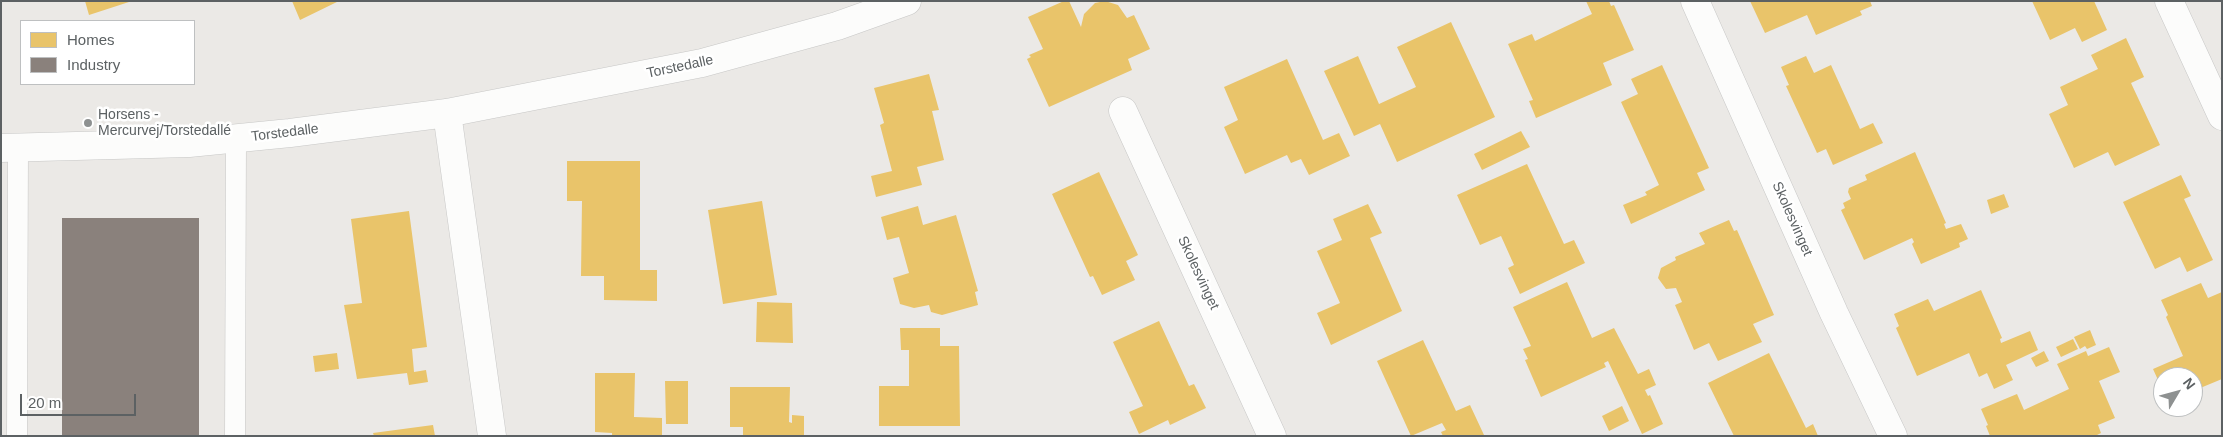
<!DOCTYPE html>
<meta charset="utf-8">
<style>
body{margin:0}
#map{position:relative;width:2223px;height:437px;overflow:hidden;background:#ebe9e6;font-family:Arial,sans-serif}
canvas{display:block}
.frame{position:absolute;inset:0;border:2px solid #5c6163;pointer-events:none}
.legend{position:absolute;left:20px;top:20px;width:175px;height:65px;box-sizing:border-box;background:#fff;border:1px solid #bec0c1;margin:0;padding:6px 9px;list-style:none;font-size:15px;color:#5c6163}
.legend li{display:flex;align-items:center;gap:10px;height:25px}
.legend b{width:25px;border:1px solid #bec0c1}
.north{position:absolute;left:2153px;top:367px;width:50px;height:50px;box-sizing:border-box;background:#fff;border:1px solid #bec0c1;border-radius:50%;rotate:53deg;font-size:14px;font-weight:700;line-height:20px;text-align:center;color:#5c6163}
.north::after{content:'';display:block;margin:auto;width:18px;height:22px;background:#8e9191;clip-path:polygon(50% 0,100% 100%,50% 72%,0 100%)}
.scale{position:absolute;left:20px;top:394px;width:116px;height:22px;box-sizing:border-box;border:2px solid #5c6163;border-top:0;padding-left:6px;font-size:15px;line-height:18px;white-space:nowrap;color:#5c6163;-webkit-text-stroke:4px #fff;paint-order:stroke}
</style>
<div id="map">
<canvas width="2223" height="437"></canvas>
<div class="frame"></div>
<ul class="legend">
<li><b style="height:14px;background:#e9c46a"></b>Homes</li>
<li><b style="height:14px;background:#8a817c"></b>Industry</li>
</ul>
<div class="north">N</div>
<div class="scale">20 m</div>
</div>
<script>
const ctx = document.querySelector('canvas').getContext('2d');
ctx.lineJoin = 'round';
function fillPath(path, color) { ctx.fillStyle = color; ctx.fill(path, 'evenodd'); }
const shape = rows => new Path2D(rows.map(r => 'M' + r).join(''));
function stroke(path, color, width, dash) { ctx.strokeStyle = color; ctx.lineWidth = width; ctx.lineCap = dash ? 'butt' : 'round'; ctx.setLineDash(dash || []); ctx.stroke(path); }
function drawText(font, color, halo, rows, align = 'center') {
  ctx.font = font + ' Arial,sans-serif'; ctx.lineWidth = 5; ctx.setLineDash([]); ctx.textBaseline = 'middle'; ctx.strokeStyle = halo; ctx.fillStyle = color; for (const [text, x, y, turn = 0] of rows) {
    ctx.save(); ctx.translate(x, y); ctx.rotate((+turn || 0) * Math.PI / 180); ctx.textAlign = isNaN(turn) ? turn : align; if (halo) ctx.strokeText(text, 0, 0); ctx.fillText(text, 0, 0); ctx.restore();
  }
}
fillPath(shape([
 [85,1,129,1,129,2,89,15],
 [292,1,339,1,300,20],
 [1064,1,1069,1,1081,27,1084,14,1095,3,1105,1,1118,5,1127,18,1134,15,1150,49,1128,59,1132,70,1049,107,1027,59,1031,57,1029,55,1043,49,1028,17],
 [1586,1,1609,1,1611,6,1614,5,1634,50,1603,63,1612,85,1536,118,1529,101,1533,100,1508,44,1532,34,1535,41,1592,14],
 [1750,1,1870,1,1872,6,1860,11,1862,15,1816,35,1807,15,1765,33],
 [2032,1,2094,1,2107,30,2082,42,2075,28,2050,40],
 [1451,22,1495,117,1397,162,1380,124,1354,136,1324,71,1358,56,1379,104,1416,87,1397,47],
 [2126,38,2144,77,2131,83,2160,145,2115,166,2108,152,2074,168,2049,114,2068,105,2060,87,2098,69,2091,55],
 [1806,56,1814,73,1831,65,1860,129,1873,123,1883,143,1833,165,1826,149,1817,153,1786,86,1789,85,1781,67],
 [1287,59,1323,140,1339,133,1350,156,1309,175,1301,159,1291,163,1287,155,1245,174,1224,127,1238,120,1224,87],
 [1662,65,1709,168,1697,173,1705,190,1631,224,1623,205,1647,195,1645,192,1659,185,1621,102,1638,94,1631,79],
 [929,74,939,110,932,111,944,160,917,167,922,185,876,197,871,176,892,171,880,125,884,123,874,88],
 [1521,131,1530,147,1482,170,1474,154],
 [1915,152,1946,223,1944,224,1946,229,1961,224,1968,239,1959,243,1960,247,1921,264,1912,244,1914,242,1912,238,1864,260,1841,210,1845,208,1843,203,1851,199,1848,192,1849,188,1867,180,1865,175],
 [567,161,640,161,640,270,657,270,657,301,604,300,604,276,581,276,582,201,567,201],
 [1527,164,1564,244,1574,240,1585,263,1520,294,1508,268,1514,265,1501,236,1480,245,1457,195],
 [1099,172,1138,255,1126,261,1135,280,1102,295,1093,276,1090,277,1052,194],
 [2181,175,2191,196,2184,199,2213,260,2187,272,2180,257,2155,269,2123,202],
 [2004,194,2009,207,1991,214,1987,200],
 [762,201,777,295,723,304,708,210],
 [1368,204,1382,233,1370,238,1402,311,1331,345,1317,313,1340,303,1317,251,1342,240,1333,219],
 [918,206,923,225,956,215,978,291,975,292,978,305,942,315,931,312,929,305,914,308,900,304,893,278,909,273,899,237,887,240,881,217],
 [409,211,427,347,412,349,414,372,426,370,428,382,409,385,407,373,357,379,344,305,362,303,351,219],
 [1729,220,1734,231,1737,230,1774,315,1753,324,1762,342,1718,361,1709,343,1694,350,1675,305,1682,302,1676,288,1666,289,1658,278,1661,268,1676,260,1675,257,1705,244,1699,233],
 [1567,282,1592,338,1614,328,1638,374,1649,369,1656,385,1645,390,1648,396,1650,395,1663,424,1642,434,1608,361,1604,363,1606,367,1541,397,1525,360,1528,359,1523,349,1531,346,1513,307],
 [2201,283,2208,298,2222,292,2222,379,2193,391,2193,377,2163,377,2163,391,2153,369,2183,356,2166,317,2168,315,2161,300],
 [1981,290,2002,338,2000,339,2001,343,2030,331,2038,350,2006,365,2013,380,1994,389,1987,373,1979,377,1969,353,1917,376,1896,328,1899,326,1894,314,1928,299,1934,311],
 [757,302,792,303,793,343,756,342],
 [1159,321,1189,386,1194,384,1206,408,1170,425,1168,420,1139,434,1129,412,1143,406,1113,342],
 [900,328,940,328,940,346,959,346,960,426,879,426,879,386,909,386,909,350,901,350],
 [2090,330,2096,345,2087,349,2085,346,2080,349,2074,337],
 [2073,339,2078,349,2061,357,2056,347],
 [1423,340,1456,411,1470,405,1484,435,1443,436,1441,432,1446,430,1442,423,1411,436,1377,361],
 [2109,347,2120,372,2099,381,2115,418,2098,425,2101,433,2095,436,1990,436,1986,426,1988,425,1981,409,2017,394,2024,410,2069,389,2057,364,2086,351,2088,356],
 [2044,351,2049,361,2036,367,2031,358],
 [337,353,339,369,315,372,313,356],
 [1769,353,1806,428,1813,424,1818,436,1734,436,1708,383],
 [595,373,635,373,634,417,662,418,662,436,612,436,612,433,595,432],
 [665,381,688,381,688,424,666,424],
 [730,387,790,387,789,422,792,423,792,415,804,416,804,436,743,436,743,427,730,427],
 [1622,406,1629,421,1609,431,1602,416],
 [433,425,435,436,374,436,373,433]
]), '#e9c46a');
fillPath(shape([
 [62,218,199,218,199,436,62,436]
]), '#8a817c');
const service = shape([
 [17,436,18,147],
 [235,436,236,139]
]);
const minor = shape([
 [1695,1,1834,313,1893,436],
 [2169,1,2222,116],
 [1123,111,1272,436],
 [447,113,492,436],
 [1,148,189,143,290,133,447,113,702,63,837,26,907,1]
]);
stroke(service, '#c7c7c6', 21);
stroke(minor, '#c7c7c6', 29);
stroke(service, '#fcfcfb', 20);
stroke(minor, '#fcfcfb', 28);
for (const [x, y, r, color] of [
 [88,123,5,"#8e9191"]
]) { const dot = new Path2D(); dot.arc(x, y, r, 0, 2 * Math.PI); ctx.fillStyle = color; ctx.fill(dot); stroke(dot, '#fff', 2); }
drawText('14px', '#5c6163', '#fff', [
 ["Torstedalle",680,67,-12],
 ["Torstedalle",285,133,-7],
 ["Skolesvinget",1792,219,66],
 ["Skolesvinget",1198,273,65]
]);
drawText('14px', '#5c6163', '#fff', [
 ["Horsens -",98,115],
 ["Mercurvej/Torstedallé",98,131]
], 'left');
</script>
